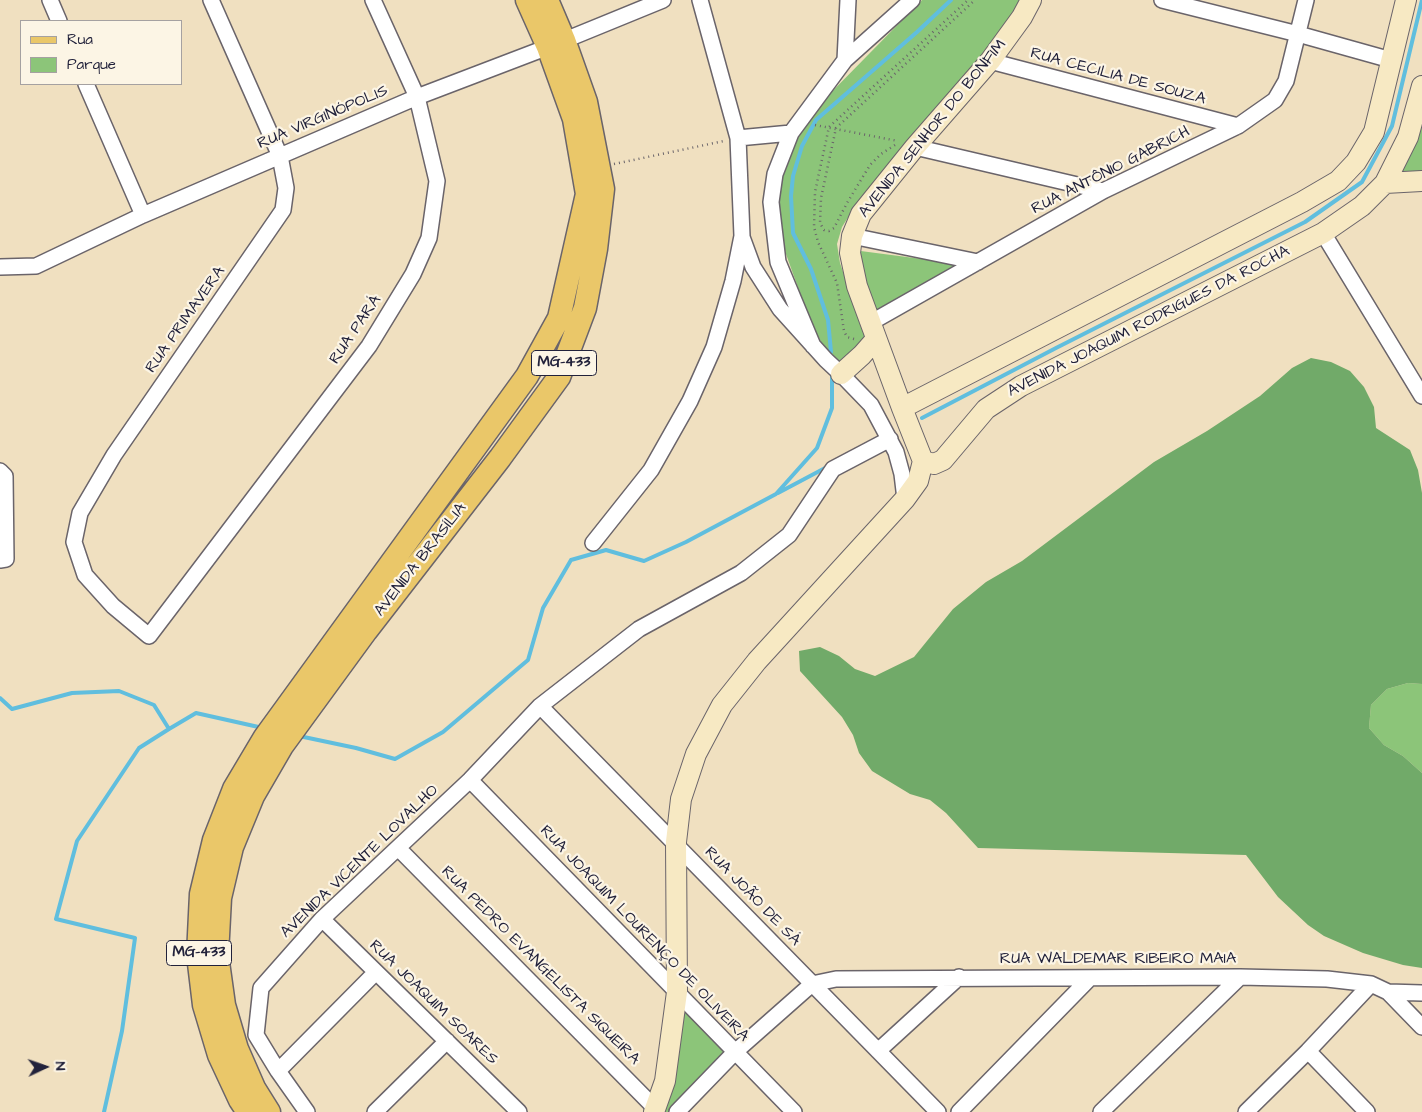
<!DOCTYPE html>
<meta charset="utf-8">
<style>
body{margin:0}
#map{position:relative;width:1422px;height:1112px;overflow:hidden;background:#f0e0c0;font-family:"Architects Daughter",sans-serif}
canvas{display:block}
.legend{position:absolute;left:20px;top:20px;width:162px;height:65px;box-sizing:border-box;background:#fcf5e5;border:1px solid #a5a1a1;margin:0;padding:6px 9px;list-style:none;font-size:15px;color:#22223b}
.legend li{display:flex;align-items:center;gap:10px;height:25px}
.legend b{width:25px;border:1px solid #a5a1a1}
.north{position:absolute;left:20px;top:1042px;width:50px;height:50px;-webkit-text-stroke:4px #fcf5e5;paint-order:stroke;rotate:87deg;font-size:14px;font-weight:700;line-height:20px;text-align:center;color:#22223b}
.north::after{content:'';display:block;margin:auto;width:18px;height:22px;background:#22223b;clip-path:polygon(50% 0,100% 100%,50% 72%,0 100%)}
</style>
<div id="map">
<canvas width="1422" height="1112"></canvas>
<ul class="legend">
<li><b style="height:6px;background:#eac769"></b>Rua</li>
<li><b style="height:14px;background:#8cc579"></b>Parque</li>
</ul>
<div class="north">N</div>
</div>
<script>
const ctx = document.querySelector('canvas').getContext('2d');
ctx.lineJoin = 'round';
function fillPath(path, color) { ctx.fillStyle = color; ctx.fill(path, 'evenodd'); }
const shape = rows => new Path2D(rows.map(r => 'M' + r).join(''));
function stroke(path, color, width, dash) { ctx.strokeStyle = color; ctx.lineWidth = width; ctx.lineCap = dash ? 'butt' : 'round'; ctx.setLineDash(dash || []); ctx.stroke(path); }
function drawText(font, color, halo, rows, align = 'center') {
  ctx.font = font + ' "Architects Daughter",sans-serif'; ctx.lineWidth = 4.5; ctx.setLineDash([]); ctx.textBaseline = 'middle'; ctx.strokeStyle = halo; ctx.fillStyle = color; for (const [text, x, y, turn = 0] of rows) {
    ctx.save(); ctx.translate(x, y); ctx.rotate((+turn || 0) * Math.PI / 180); ctx.textAlign = isNaN(turn) ? turn : align; if (halo) ctx.strokeText(text, 0, 0); ctx.fillText(text, 0, 0); ctx.restore();
  }
}
fillPath(shape([
 [922,0,1024,0,982,58,857,203,842,227,837,244,840,263,864,334,864,345,841,362,835,360,825,349,811,324,786,254,778,220,777,196,782,166,809,115],
 [1422,101,1422,172,1392,177],
 [853,250,968,265,874,317],
 [1408,683,1422,684,1422,773,1403,756,1384,745,1369,728,1371,705,1387,689],
 [680,1001,729,1053,671,1112,659,1112]
]), '#8cc579');
fillPath(shape([
 [1311,358,1331,362,1350,371,1364,387,1374,407,1376,428,1410,450,1418,470,1422,493,1422,684,1408,683,1387,689,1371,705,1369,728,1384,745,1403,756,1422,773,1422,968,1403,965,1363,953,1324,936,1308,925,1278,897,1246,855,978,848,946,813,930,800,910,794,872,771,859,753,853,735,842,717,800,671,799,651,820,647,839,656,855,669,875,676,914,657,953,609,986,582,1022,561,1154,462,1207,431,1260,396,1292,368]
]), '#71aa69');
stroke(shape([
 [831,352,828,320,811,269,793,233,791,196,793,176,802,146,816,120,917,32,951,0],
 [922,418,1056,348,1305,222,1362,182,1392,126,1422,0],
 [778,493,827,467],
 [0,698,12,709,72,693,119,691,154,705,169,729],
 [299,736,356,748,395,759,443,732,528,660,543,608,571,560,606,550,644,561,686,542,776,494,817,448,832,408,832,373],
 [104,1112,122,1031,135,938,56,919,77,841,139,748,169,729,196,713,263,728]
]), '#60bede', 4);
const street = shape([
 [50,0,59,21],
 [211,0,280,156,286,188,283,210,114,455,80,513,74,542,85,575,113,606,149,636,369,346,413,274,429,238,437,181,417,97,373,0],
 [1162,0,1298,34,1391,60],
 [845,60,848,0],
 [990,61,1238,126],
 [86,84,143,215],
 [738,138,791,133],
 [915,147,1103,191],
 [1323,233,1422,396],
 [852,236,978,262],
 [742,237,753,267,780,309,826,360,841,374,871,405,896,452,902,474,905,499],
 [0,267,36,266,143,215,417,97,548,47,663,0],
 [870,323,1103,191,1238,126,1275,100,1286,81,1306,0],
 [813,346,778,262,771,202,775,174,791,133,845,60,912,0],
 [0,471,5,476,6,559,0,560],
 [593,543,651,470,690,401,714,347,733,281,742,236,738,138,700,0],
 [540,706,938,1112],
 [470,780,794,1112],
 [398,848,656,1109],
 [322,919,519,1112],
 [1388,992,1422,1027],
 [878,1051,959,977],
 [1308,1051,1367,1112],
 [278,1071,376,972],
 [307,1112,278,1071,256,1035,261,988,322,919,470,780,540,706,639,629,741,573,789,535,833,469,890,439],
 [375,1112,447,1041],
 [677,1112,735,1052,812,984,836,979,1240,977,1327,979,1371,984,1388,992,1422,993],
 [959,1112,1090,978],
 [1101,1112,1240,977],
 [1246,1112,1308,1051,1371,984]
]);
const secondary = shape([
 [1385,183,1422,181],
 [841,374,862,355,876,339],
 [902,408,1302,202,1338,181,1356,162,1374,132,1406,0],
 [923,461,934,464,943,460,986,409,1021,386,1323,233,1362,206,1385,183,1408,137,1422,86],
 [923,461,902,408,857,286,850,253,852,236,861,214,915,147,990,61,1022,17,1031,0],
 [654,1112,665,1081,677,992,676,842,681,799,696,754,722,705,757,661,905,499,918,481,923,461]
]);
const primary = shape([
 [248,1112,240,1100,219,1055,204,1005,198,955,201,894,214,840,234,789,265,737,527,376,559,318,587,194,574,119,548,47,527,0],
 [269,1112,254,1088,237,1049,224,1005,217,955,220,898,232,847,253,796,282,746,366,631,500,458,559,377,585,308,596,249,603,189,586,102,564,40,547,0]
]);
stroke(street, '#6a646a', 18);
stroke(secondary, '#6a646a', 22);
stroke(primary, '#6a646a', 25);
stroke(shape([
 [815,125,898,141],
 [895,145,881,154,870,165,847,203,834,228,829,231,824,230,820,223,821,198,836,128,975,0],
 [614,164,724,141],
 [854,339,847,337,844,331,837,283,818,242,814,227,815,192,829,127,968,0]
]), '#6a646a', 2.5, [1, 4]);
stroke(street, '#fff', 15);
stroke(secondary, '#f7e9c3', 20);
stroke(primary, '#eac769', 22);
for (const [x, y, w] of [
 [564,363,65],
 [199,953,65]
]) { const box = new Path2D(); box.roundRect(x - w / 2, y - 12.5, w, 25, 4); ctx.fillStyle = '#fcf5e5'; ctx.fill(box); stroke(box, '#22223b', 1); }
drawText('bold 15px', '#22223b', null, [
 ["MG-433",564,363],
 ["MG-433",199,953]
]);
drawText('16px', '#22223b', '#fcf5e5', [
 ["RUA CECILIA DE SOUZA",1118,77,15],
 ["RUA VIRGINÓPOLIS",323,118,-23],
 ["AVENIDA SENHOR DO BONFIM",933,129,-51],
 ["RUA ANTÔNIO GABRICH",1111,171,-27],
 ["RUA PRIMAVERA",186,320,-55],
 ["AVENIDA JOAQUIM RODRIGUES DA ROCHA",1149,322,-27],
 ["RUA PARÁ",356,330,-56],
 ["AVENIDA BRASÍLIA",421,560,-52],
 ["AVENIDA VICENTE LOVALHO",360,862,-44],
 ["RUA JOÃO DE SÁ",752,897,46],
 ["RUA JOAQUIM LOURENÇO DE OLIVEIRA",644,934,46],
 ["RUA WALDEMAR RIBEIRO MAIA",1118,960],
 ["RUA PEDRO EVANGELISTA SIQUEIRA",540,966,45],
 ["RUA JOAQUIM SOARES",433,1003,44]
]);
</script>
